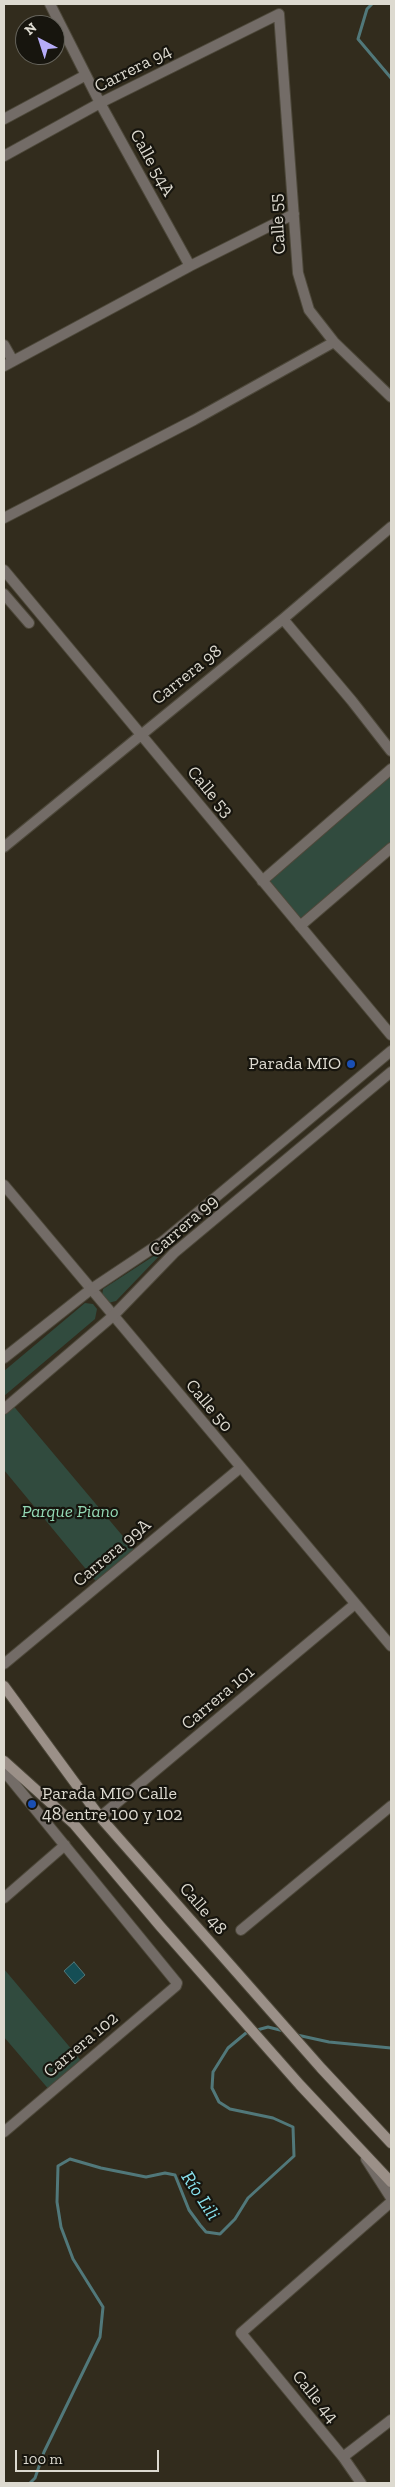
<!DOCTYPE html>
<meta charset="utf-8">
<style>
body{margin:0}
#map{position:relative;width:395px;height:2487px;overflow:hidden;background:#322c1d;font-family:"Zilla Slab",serif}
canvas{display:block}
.frame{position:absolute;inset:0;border:5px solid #dddad0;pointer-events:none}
.north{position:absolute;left:15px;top:15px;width:50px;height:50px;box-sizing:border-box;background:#17150e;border:1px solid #66645c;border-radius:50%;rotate:320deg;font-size:14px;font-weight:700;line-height:20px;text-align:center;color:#dddad0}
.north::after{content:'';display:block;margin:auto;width:18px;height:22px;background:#b6acf8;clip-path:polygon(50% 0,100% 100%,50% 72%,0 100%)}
.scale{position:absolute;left:15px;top:2450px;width:144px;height:22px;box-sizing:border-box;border:2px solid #dddad0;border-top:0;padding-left:6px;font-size:15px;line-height:18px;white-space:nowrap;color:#dddad0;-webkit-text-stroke:4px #17150e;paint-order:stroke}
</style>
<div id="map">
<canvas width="395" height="2487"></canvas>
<div class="frame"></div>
<div class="north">N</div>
<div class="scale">100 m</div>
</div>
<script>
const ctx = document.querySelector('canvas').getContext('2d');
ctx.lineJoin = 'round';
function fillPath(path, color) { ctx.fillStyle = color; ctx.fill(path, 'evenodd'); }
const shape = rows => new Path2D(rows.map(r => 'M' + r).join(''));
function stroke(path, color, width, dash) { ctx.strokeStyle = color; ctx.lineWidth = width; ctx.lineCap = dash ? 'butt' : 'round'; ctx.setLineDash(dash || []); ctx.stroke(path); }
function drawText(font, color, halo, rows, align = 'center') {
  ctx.font = font + ' "Zilla Slab",serif'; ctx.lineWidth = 4.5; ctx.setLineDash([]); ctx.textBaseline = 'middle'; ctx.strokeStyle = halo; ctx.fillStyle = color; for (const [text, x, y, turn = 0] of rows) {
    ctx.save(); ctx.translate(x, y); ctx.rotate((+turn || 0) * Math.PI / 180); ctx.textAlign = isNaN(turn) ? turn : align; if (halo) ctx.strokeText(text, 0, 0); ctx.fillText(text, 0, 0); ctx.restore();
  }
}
fillPath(shape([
 [391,769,391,848,300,926,262,881],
 [163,1250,164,1251,116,1301,108,1303,102,1296,103,1289],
 [85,1303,93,1304,97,1309,95,1319,4,1396,4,1371],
 [11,1403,137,1553,99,1585,4,1470,4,1409],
 [4,1969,84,2064,51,2092,4,2037]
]), '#314b3e');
const water = shape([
 [74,1962,85,1975,75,1984,64,1971,74,1962]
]);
fillPath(water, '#154e55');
stroke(water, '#51787a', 1);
stroke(shape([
 [372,4,367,9,358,39,391,78],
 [297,2035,329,2042,391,2048],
 [30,2483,35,2478,44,2452,100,2337,103,2307,73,2259,61,2227,57,2202,58,2166,70,2159,101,2168,146,2177,165,2173,175,2175,189,2210,200,2225,206,2232,220,2234,235,2219,248,2198,294,2156,293,2127,273,2118,230,2109,219,2102,212,2088,213,2072,228,2048,246,2033,268,2027,284,2031]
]), '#51787a', 3);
const minor = shape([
 [50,4,100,103,190,266],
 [4,119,86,75],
 [4,156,100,103,279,14,298,273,309,310,334,342,391,397],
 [4,345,13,361],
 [4,366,190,266,294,214],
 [4,518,194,420,334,342],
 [4,570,391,1035],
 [4,594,29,623],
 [283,619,352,701,391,751],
 [4,847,283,619,391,527],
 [262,881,391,769],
 [300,926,391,848],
 [4,1185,391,1646],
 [4,1664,240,1468],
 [4,1771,177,1983,176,1986,4,2132],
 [100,1817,355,1604],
 [4,1898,65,1845],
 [241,1930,391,1806],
 [343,2457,391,2420],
 [361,2483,343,2457,241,2333,391,2202]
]);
const tertiary = shape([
 [4,1358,90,1290,162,1242,391,1051],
 [4,1409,113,1316,174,1253,391,1072],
 [366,2159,391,2198]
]);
const secondary = shape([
 [4,1686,100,1817,321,2068,391,2143],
 [4,1761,74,1824,160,1926,300,2085,391,2182]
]);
stroke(minor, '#4d483a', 12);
stroke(tertiary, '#4d483a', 12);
stroke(secondary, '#4d483a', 12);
stroke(minor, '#736c67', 10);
stroke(tertiary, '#736c67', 10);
stroke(secondary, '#9b9088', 10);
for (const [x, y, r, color] of [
 [351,1064,5,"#1a4fb4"],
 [32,1804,5,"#1a4fb4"]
]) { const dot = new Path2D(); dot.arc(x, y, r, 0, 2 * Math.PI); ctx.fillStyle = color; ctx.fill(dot); stroke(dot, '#17150e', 2); }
drawText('18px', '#dddad0', '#17150e', [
 ["Carrera 94",133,69,-27],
 ["Calle 54A",152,163,61],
 ["Calle 55",278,224,-94],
 ["Carrera 98",187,675,-39],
 ["Calle 53",210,792,50],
 ["Carrera 99",184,1226,-41],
 ["Calle 50",209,1406,50],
 ["Carrera 99A",112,1553,-40],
 ["Carrera 101",218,1698,-40],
 ["Calle 48",203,1909,49],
 ["Carrera 102",81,2045,-40],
 ["Calle 44",315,2397,51]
]);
drawText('18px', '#dddad0', '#17150e', [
 ["Parada MIO",341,1064],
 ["Parada MIO Calle",42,1794,"left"],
 ["48 entre 100 y 102",42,1815,"left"]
], 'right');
drawText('italic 18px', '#93d8b4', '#17150e', [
 ["Parque Piano",70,1512]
]);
drawText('italic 19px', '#89e3ef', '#17150e', [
 ["Río Lili",200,2196,57]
]);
</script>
